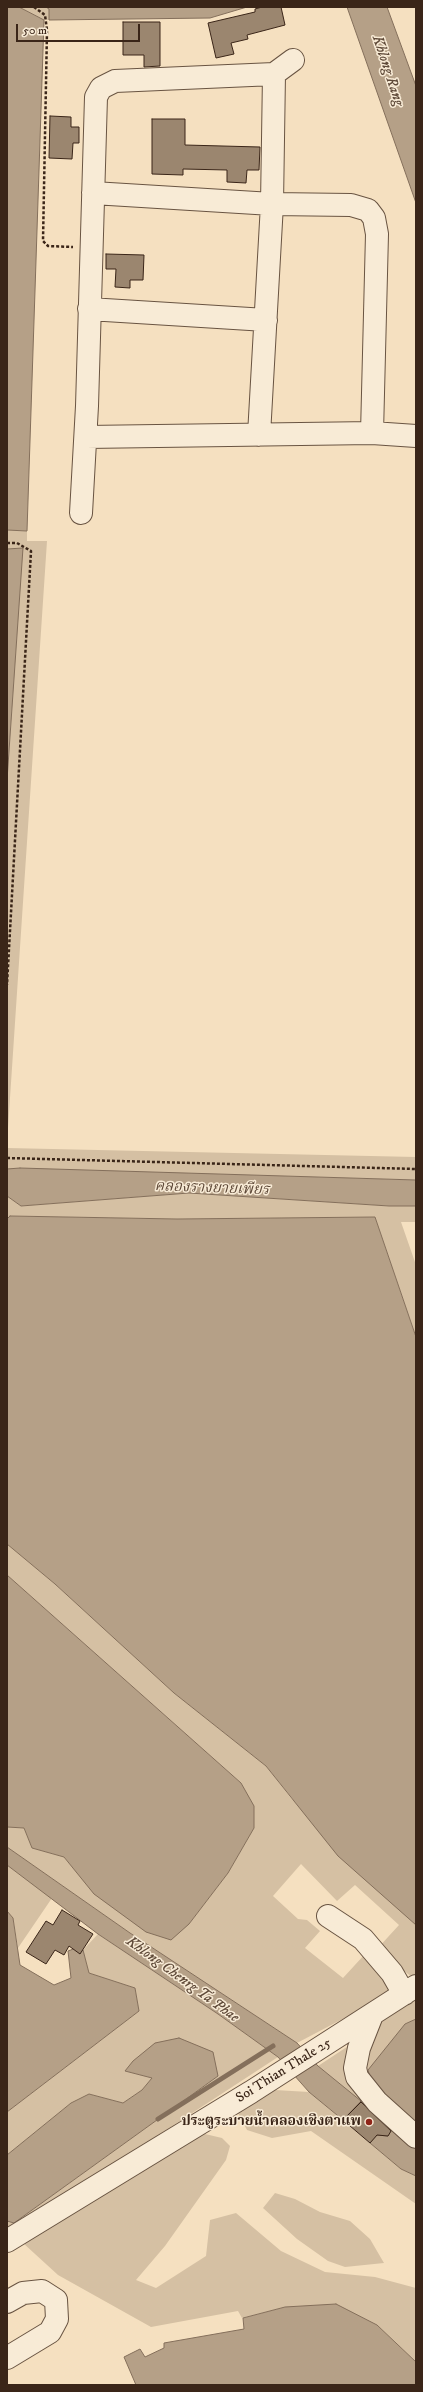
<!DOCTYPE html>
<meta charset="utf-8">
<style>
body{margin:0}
#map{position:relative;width:423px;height:2392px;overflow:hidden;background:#f5e0c0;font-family:"IM FELL DW Pica",serif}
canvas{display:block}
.frame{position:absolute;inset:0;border:8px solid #3a2518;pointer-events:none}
.scale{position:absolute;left:16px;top:24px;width:124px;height:18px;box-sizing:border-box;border:2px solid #3a2518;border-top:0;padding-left:5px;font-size:12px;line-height:14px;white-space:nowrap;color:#3a2518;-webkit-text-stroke:3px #f8ebd6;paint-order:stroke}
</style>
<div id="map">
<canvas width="423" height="2392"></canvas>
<div class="frame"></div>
<div class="scale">50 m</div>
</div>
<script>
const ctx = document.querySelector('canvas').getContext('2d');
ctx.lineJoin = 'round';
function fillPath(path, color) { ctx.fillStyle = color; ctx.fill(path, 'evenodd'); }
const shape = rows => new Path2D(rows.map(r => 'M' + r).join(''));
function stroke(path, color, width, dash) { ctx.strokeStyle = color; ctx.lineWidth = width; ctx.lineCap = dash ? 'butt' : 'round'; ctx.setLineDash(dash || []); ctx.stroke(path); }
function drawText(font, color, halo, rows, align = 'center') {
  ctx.font = font + ' "IM FELL DW Pica","Noto Serif Thai",serif'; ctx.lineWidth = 3; ctx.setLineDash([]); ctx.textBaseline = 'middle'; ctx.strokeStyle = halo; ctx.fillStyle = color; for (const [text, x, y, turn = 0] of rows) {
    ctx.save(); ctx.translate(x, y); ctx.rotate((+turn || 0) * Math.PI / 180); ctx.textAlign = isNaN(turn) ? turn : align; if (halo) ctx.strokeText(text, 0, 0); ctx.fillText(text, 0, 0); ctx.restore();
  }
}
fillPath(shape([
 [19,7,46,7,49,9,49,20,44,20],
 [7,530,27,531,27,541,47,541,7,1143,7,780,22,548,7,549],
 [7,1148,416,1157,416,1180,7,1169],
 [189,1193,389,1206,416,1206,416,1222,401,1222,416,1265,416,1337,375,1217,177,1219,10,1216,7,1219,7,1196,21,1206],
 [7,1544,55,1584,174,1693,266,1766,291,1798,416,1925,416,1976,413,1978,377,1949,399,1925,355,1885,337,1901,301,1864,273,1896,298,1919,307,1920,320,1931,305,1948,343,1978,365,1954,388,1980,388,1995,297,2043,130,1933,7,1847,7,1827,24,1828,32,1848,64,1857,74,1869,189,1924,228,1873,254,1828,241,1783,7,1575],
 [7,1865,52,1898,18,1948,13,1918,7,1911],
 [98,1934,218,2014,278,2057,7,2234,7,2221,14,2223,218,2076,125,2071,153,2078,142,2090,123,2103,89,2094,71,2103,7,2155,7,2112,139,2011,135,1988,89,1973,83,1950],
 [416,1997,416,2019,405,2024,416,2148,318,2066,374,2029,394,2011],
 [275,2090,309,2092,401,2169,416,2176,416,2204,311,2131,272,2138,247,2130,238,2113],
 [193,2134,205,2134,222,2138,230,2146,226,2160,165,2246,136,2280,156,2288,206,2256,210,2220,236,2213,281,2251,325,2272,375,2277,416,2288,416,2362,377,2325,285,2307,242,2318,238,2311,151,2327,58,2275,23,2243],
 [275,2193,295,2199,320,2212,350,2221,370,2239,384,2263,345,2267,328,2261,297,2239,263,2208]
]), '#d5c0a3');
const water = shape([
 [7,7,19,7,44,20,27,531,7,530,7,7],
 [46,7,247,7,210,18,49,20,49,9,46,7],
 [347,7,387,7,416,86,416,203,347,7],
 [23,548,7,780,7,549,23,548],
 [20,1168,416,1180,416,1206,389,1206,189,1193,21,1206,7,1196,7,1169,20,1168],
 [10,1216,177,1219,375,1217,416,1337,416,1925,338,1856,266,1766,174,1693,55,1584,7,1544,7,1219,10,1216],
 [7,1575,241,1783,254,1806,254,1828,228,1873,189,1924,171,1940,146,1932,94,1894,64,1857,32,1848,24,1828,7,1827,7,1575],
 [7,1847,130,1933,297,2043,318,2066,361,2101,343,2120,309,2092,278,2057,218,2014,98,1934,7,1865,7,1847],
 [7,1911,13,1918,20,1965,54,1985,71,1978,68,1951,76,1948,83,1950,89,1973,135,1988,139,2011,7,2112,7,1911],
 [416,2019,416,2134,375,2096,368,2070,405,2024,416,2019],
 [179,2038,213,2052,218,2076,14,2223,7,2221,7,2155,71,2103,89,2094,123,2103,142,2090,152,2078,125,2071,133,2061,155,2043,179,2038],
 [393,2128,416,2148,416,2176,401,2169,370,2143,377,2135,388,2136,393,2128],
 [336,2304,377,2325,416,2362,416,2385,136,2385,124,2357,140,2349,145,2357,164,2348,164,2343,244,2329,243,2318,285,2307,336,2304]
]);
fillPath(water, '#b5a087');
stroke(water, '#846f5b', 1);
stroke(shape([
 [158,2119,273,2046]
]), '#846f5b', 5);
const building = shape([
 [262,7,281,7,285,25,247,35,248,39,231,43,234,54,216,58,208,23,255,12,255,9,262,7],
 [123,22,160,22,160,66,144,67,144,55,123,55,123,22],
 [50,116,71,117,71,127,79,127,79,143,73,143,72,159,49,158,50,116],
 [152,119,185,119,185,145,260,147,259,170,247,170,246,183,227,182,227,170,183,169,183,175,152,174,152,119],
 [106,254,144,255,143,280,130,280,130,288,115,287,116,269,106,269,106,254],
 [62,1910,80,1921,78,1925,93,1934,80,1954,69,1946,64,1955,55,1950,46,1964,26,1952,46,1921,53,1925,62,1910],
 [361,2102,391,2131,388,2136,377,2135,370,2143,343,2120,361,2102]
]);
fillPath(building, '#9b866f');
stroke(building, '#3a2518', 1);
const minor = shape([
 [274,74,293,60],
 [93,193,272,204,351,205,368,210,374,218,377,234,372,433],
 [89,309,266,320],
 [86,437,372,433,416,436],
 [81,513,87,406,96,97,101,88,115,81,274,74,272,204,259,435],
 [328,1916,363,1939,392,1973,404,1994],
 [372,2015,359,2048,355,2068,357,2077,377,2102,416,2137],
 [7,2241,251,2092,416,1986],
 [7,2302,23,2293,42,2291,56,2300,57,2319,50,2332,7,2358]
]);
stroke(minor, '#695442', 24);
stroke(shape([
 [34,7,45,15,47,30,43,241,48,246,73,247],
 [7,543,17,543,31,551,7,985],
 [7,1158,416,1169]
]), '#3a2518', 2.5, [3, 2]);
stroke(minor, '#f8ebd6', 22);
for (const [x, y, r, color] of [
 [369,2122,4,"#8f2418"]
]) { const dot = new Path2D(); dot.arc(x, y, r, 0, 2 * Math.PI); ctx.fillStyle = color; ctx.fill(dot); stroke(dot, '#f8ebd6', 1.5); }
drawText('14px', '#3a2518', '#f8ebd6', [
 ["Soi Thian Thale 25",284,2071,-32]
]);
drawText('bold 14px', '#3a2518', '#f8ebd6', [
 ["ประตูระบายน้ำคลองเชิงตาแพ",361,2122]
], 'right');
drawText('italic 15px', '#5f4a39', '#f8ebd6', [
 ["Khlong Rang",387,71,72],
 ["คลองรางยายเพียร",212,1189,2],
 ["Khlong Chenrg Ta Phae",182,1980,36]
]);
</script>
